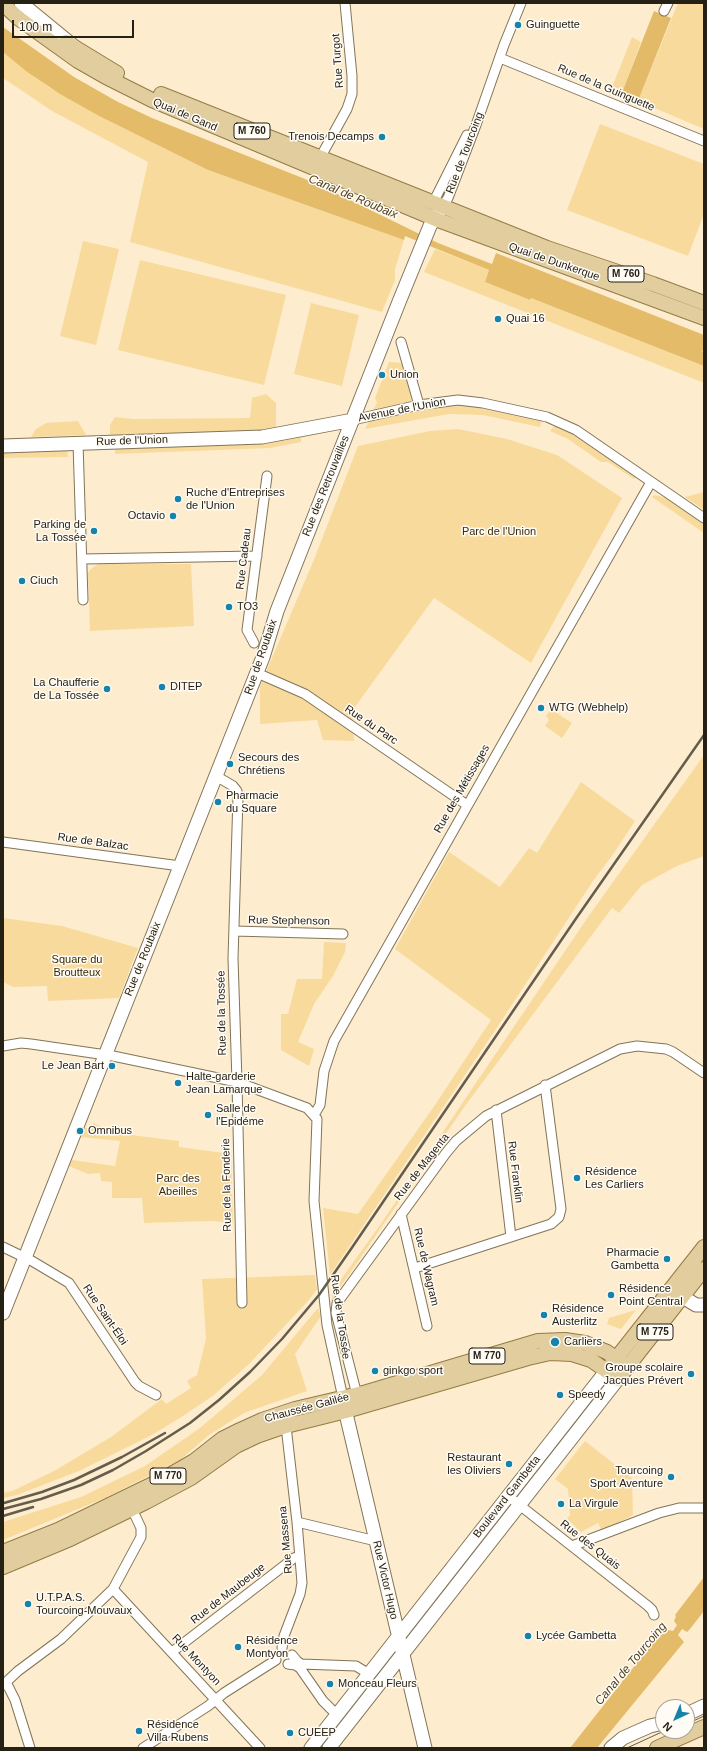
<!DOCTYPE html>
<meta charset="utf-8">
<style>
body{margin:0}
#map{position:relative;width:707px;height:1751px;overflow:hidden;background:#fdedce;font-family:Helvetica,sans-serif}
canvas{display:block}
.frame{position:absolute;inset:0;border:4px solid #262115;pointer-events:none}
.north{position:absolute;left:655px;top:1699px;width:40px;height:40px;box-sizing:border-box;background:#fffbf5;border:1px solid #a8a49b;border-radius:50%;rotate:224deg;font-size:11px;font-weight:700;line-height:16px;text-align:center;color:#262115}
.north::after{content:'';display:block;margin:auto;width:14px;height:18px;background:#1683ab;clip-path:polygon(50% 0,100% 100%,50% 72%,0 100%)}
.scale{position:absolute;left:12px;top:20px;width:122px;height:18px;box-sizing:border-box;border:2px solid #262115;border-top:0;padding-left:5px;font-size:12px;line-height:14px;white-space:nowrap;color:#262115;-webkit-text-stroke:3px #fffbf5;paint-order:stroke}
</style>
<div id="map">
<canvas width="707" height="1751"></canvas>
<div class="frame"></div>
<div class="north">N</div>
<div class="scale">100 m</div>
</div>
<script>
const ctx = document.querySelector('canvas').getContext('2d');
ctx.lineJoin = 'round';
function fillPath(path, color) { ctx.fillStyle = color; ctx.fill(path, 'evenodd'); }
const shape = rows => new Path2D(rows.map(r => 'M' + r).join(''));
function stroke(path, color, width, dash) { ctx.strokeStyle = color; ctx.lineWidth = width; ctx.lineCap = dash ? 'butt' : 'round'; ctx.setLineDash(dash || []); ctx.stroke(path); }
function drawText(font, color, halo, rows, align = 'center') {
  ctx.font = font + ' Helvetica,sans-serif'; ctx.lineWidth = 3; ctx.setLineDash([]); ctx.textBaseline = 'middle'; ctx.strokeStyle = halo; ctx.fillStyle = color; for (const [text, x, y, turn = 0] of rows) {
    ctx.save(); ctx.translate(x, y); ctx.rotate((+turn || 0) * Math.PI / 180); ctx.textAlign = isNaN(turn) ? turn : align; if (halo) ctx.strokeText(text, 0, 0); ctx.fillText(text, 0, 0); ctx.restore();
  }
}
fillPath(shape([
 [678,3,704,3,704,129,638,101],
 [632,37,641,42,621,95,611,90],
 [3,52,49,87,99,116,208,170,404,240,395,269,395,280,382,312,130,242,148,162,52,111,3,78],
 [600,124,704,164,704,214,688,256,567,210],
 [83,241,119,249,96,345,60,336],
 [435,249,489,270,485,282,530,300,531,298,704,366,704,383,424,272],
 [140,260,286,295,264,385,118,350],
 [311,303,359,315,342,386,294,374],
 [389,362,403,363,412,401,373,410,377,403,375,398],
 [266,394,276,403,276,427,247,431,110,435,110,425,115,417,133,419,250,418,252,398],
 [465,405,542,420,540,427,483,415,449,414,365,429,369,421,438,406],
 [78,421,86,435,31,437,36,429,46,423],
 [555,425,572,432,590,444,636,477,634,479,608,462,601,462,568,439,550,431],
 [334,427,332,431,301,438,301,442,270,448,115,454,115,449,90,450,90,447],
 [458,429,507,439,557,455,622,498,531,663,434,598,352,711,354,741,323,740,317,720,260,724,260,686,313,562,358,446,430,431],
 [67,448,68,457,3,458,3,450],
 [704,492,704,510,685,497],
 [654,495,667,498,704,523,704,533,652,497],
 [98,564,191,564,194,626,90,631,88,573,91,569],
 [551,709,572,723,562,738,545,726,549,720,546,716],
 [704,755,704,856,677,866,642,885,619,913,612,908,465,1106,332,1299,332,1292,380,1225,588,917],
 [581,782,635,821,614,853,593,881,498,1026,330,1275,323,1208,358,1214,435,1105,491,1020,395,949,449,852,500,887,529,848,537,853],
 [3,918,62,926,138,948,119,998,48,1001,47,986,13,987,3,982],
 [324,942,346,943,345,952,333,976,314,1004,298,1042,314,1049,309,1066,281,1050,281,1014,288,1014,297,979,322,979],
 [93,1123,107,1129,107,1132,179,1141,179,1147,231,1154,233,1223,212,1221,144,1223,142,1198,112,1198,112,1182,101,1181,100,1173,88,1174,69,1166,72,1160,115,1166,120,1141,81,1137,84,1128,92,1128],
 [315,1275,317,1289,308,1301,249,1364,214,1395,183,1416,152,1435,79,1471,17,1495,3,1498,3,1493,12,1491,54,1471,111,1437,162,1399,166,1404,191,1388,187,1381,197,1375,206,1339,202,1279],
 [318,1308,321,1316,295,1354,307,1391,244,1413,209,1435,180,1460,105,1498,3,1540,3,1522,81,1497,145,1466,200,1428,262,1375],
 [636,1310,621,1329,607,1324,609,1318],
 [585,1441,632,1478,633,1515,602,1531,598,1523,581,1532,567,1519,570,1515,568,1489,555,1479]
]), '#f8da9d');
fillPath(shape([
 [654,11,671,18,638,101,621,95]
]), '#e3ba68');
fillPath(shape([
 [3,27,74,77,118,102,152,118,315,183,438,243,492,264,496,253,704,335,704,350,702,351,704,354,704,366,531,298,530,300,485,282,489,270,405,236,404,240,208,170,99,116,60,94,26,71,3,52],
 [704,1577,704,1611,690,1629,687,1632,682,1629,678,1635,684,1642,597,1748,570,1748,662,1631,668,1630,673,1631,677,1625,674,1621,676,1616,675,1615]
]), '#e4bb69');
const street = shape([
 [664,11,668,3],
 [500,58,704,141],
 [320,158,347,109,352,94,352,76,345,3],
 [433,203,467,135],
 [442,207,448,198,476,125,504,45,521,3],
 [401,342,419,405],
 [353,420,419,405,458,400,483,403,547,417,576,430,704,518],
 [78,443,83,600],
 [82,559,257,556],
 [254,643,247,630,267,476],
 [257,673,305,694,467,805],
 [216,776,233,786,237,791,238,797,233,958,237,1082,307,1108,317,1119,314,1201,327,1325,343,1398],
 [3,842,180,866],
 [234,931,343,934],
 [3,1046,21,1043,31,1044,113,1056,237,1082,242,1303],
 [496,1110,511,1237],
 [314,1115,320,1105,324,1071,334,1041,651,482],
 [401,1214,427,1326],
 [3,1247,32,1261,69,1283,135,1382,139,1386,156,1395],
 [415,1268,551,1224,559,1217,561,1209,545,1085],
 [356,1400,357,1395,336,1313,337,1303,446,1153,456,1141,486,1116,620,1049,637,1046,666,1049,673,1052,704,1073],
 [508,1496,648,1606,652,1610,654,1615],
 [297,1522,376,1541],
 [572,1546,659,1513,679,1508,704,1508],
 [113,1589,260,1748],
 [282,1648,284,1636,300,1594,302,1583,297,1522,286,1426],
 [172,1652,294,1558,300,1556],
 [292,1655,297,1661,301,1664,356,1666,369,1674],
 [288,1664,295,1665,300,1668,323,1701,337,1715],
 [6,1682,15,1700,30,1748],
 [3,1685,18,1671,61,1639,113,1589,141,1537,141,1528,132,1509],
 [143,1748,208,1706,224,1693,276,1660]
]);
const secondary = shape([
 [21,3,76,48],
 [3,446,262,437,353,420],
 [673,1291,696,1305,704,1305],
 [3,1313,250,690,263,657,277,611,399,302,430,226,442,207],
 [343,1401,425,1748],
 [687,1714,704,1706],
 [311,1748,607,1370],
 [329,1748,618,1379],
 [611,1748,623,1738,650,1726,663,1723]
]);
const primary = shape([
 [3,4,18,18,78,61,106,77,152,100,438,220,704,318],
 [66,42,117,73],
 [161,94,547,248,653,284,704,303],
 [611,1365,704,1247],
 [3,1552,58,1530,161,1480,194,1461,222,1439,240,1430,262,1420,295,1409,367,1392,538,1341,565,1340,585,1343,607,1352,628,1367],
 [3,1567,70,1539,146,1502,191,1478,236,1446,257,1436,286,1426,346,1411,528,1358,550,1353,572,1354,591,1360,618,1379,704,1269],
 [657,1748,704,1727]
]);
stroke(street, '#827458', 11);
stroke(secondary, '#827458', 15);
stroke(primary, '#947b45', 16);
stroke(street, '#fff', 9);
stroke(secondary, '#fff', 13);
stroke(primary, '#e2cd9f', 14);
stroke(shape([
 [687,1724,704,1716],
 [627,1748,664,1731]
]), '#655d4c', 1);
stroke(shape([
 [4,1503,42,1492,74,1480,122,1457,165,1433],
 [3,1509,41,1499,81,1485,113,1470,146,1451,190,1423,219,1400,250,1372,282,1339,319,1295,351,1249,575,920,704,735],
 [3,1516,33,1507]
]), '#655d4c', 2.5);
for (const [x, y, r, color] of [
 [518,25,4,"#1683ab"],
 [382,137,4,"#1683ab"],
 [498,319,4,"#1683ab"],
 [382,375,4,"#1683ab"],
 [178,499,4,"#1683ab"],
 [173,516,4,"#1683ab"],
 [94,531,4,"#1683ab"],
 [22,581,4,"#1683ab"],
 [229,607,4,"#1683ab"],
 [162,687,4,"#1683ab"],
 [107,689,4,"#1683ab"],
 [541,708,4,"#1683ab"],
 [230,764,4,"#1683ab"],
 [218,802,4,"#1683ab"],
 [112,1066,4,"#1683ab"],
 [178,1083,4,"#1683ab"],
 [208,1115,4,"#1683ab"],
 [80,1131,4,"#1683ab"],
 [577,1178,4,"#1683ab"],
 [667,1259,4,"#1683ab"],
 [611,1295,4,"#1683ab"],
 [544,1315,4,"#1683ab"],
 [555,1342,5,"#1683ab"],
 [375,1371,4,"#1683ab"],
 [691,1374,4,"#1683ab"],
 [560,1395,4,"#1683ab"],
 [509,1464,4,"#1683ab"],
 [671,1477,4,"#1683ab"],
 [561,1504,4,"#1683ab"],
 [28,1604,4,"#1683ab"],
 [528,1636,4,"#1683ab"],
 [238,1647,4,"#1683ab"],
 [330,1684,4,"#1683ab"],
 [139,1731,4,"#1683ab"],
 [290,1733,4,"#1683ab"]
]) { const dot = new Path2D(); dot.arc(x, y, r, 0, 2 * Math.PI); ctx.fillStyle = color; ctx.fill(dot); stroke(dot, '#fffbf5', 1.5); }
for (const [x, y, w] of [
 [252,131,36],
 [626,274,36],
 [655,1332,36],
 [487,1356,36],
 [168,1476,36]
]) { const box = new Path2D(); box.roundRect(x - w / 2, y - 8, w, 16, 3); ctx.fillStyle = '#fffbf5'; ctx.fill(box); stroke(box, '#262115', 1); }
drawText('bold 10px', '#262115', null, [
 ["M 760",252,131],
 ["M 760",626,274],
 ["M 775",655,1332],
 ["M 770",487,1356],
 ["M 770",168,1476]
]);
drawText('11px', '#262115', '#fffbf5', [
 ["Guinguette",526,25],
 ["Trenois Decamps",374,137,"right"],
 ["Quai 16",506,319],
 ["Union",390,375],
 ["Ruche d'Entreprises",186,493],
 ["de l'Union",186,506],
 ["Octavio",165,516,"right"],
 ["Parking de",86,525,"right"],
 ["La Tossée",86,538,"right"],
 ["Ciuch",30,581],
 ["TO3",237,607],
 ["La Chaufferie",99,683,"right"],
 ["de La Tossée",99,696,"right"],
 ["DITEP",170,687],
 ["WTG (Webhelp)",549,708],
 ["Secours des",238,758],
 ["Chrétiens",238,771],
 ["Pharmacie",226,796],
 ["du Square",226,809],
 ["Le Jean Bart",104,1066,"right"],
 ["Halte-garderie",186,1077],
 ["Jean Lamarque",186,1090],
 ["Salle de",216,1109],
 ["l'Epidéme",216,1122],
 ["Omnibus",88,1131],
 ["Résidence",585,1172],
 ["Les Carliers",585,1185],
 ["Pharmacie",659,1253,"right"],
 ["Gambetta",659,1266,"right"],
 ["Résidence",619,1289],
 ["Point Central",619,1302],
 ["Résidence",552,1309],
 ["Austerlitz",552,1322],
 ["Carliers",564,1342],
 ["Groupe scolaire",683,1368,"right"],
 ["Jacques Prévert",683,1381,"right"],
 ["ginkgo sport",383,1371],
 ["Speedy",568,1395],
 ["Restaurant",501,1458,"right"],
 ["les Oliviers",501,1471,"right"],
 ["Tourcoing",663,1471,"right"],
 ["Sport Aventure",663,1484,"right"],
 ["La Virgule",569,1504],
 ["U.T.P.A.S.",36,1598],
 ["Tourcoing-Mouvaux",36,1611],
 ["Lycée Gambetta",536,1636],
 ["Résidence",246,1641],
 ["Montyon",246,1654],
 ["Monceau Fleurs",338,1684],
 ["Résidence",147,1725],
 ["Villa Rubens",147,1738],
 ["CUEEP",298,1733]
], 'left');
drawText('11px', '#262115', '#fffbf5', [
 ["Rue Turgot",338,61,-94],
 ["Rue de la Guinguette",606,88,23],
 ["Quai de Gand",185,115,23],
 ["Rue de Tourcoing",465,153,-69],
 ["Quai de Dunkerque",554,262,19],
 ["Avenue de l'Union",402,410,-11],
 ["Rue de l'Union",132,441,-2],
 ["Rue des Retrouvailles",326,486,-68],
 ["Rue Cadeau",244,559,-83],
 ["Rue de Roubaix",261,657,-71],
 ["Rue du Parc",371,725,34],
 ["Rue des Métissages",462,789,-60],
 ["Rue de Balzac",93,842,8],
 ["Rue Stephenson",289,921,1],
 ["Rue de Roubaix",143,959,-68],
 ["Rue de la Tossée",222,1013,-91],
 ["Rue de Magenta",422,1167,-52],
 ["Rue Franklin",515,1172,83],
 ["Rue de la Fonderie",227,1185,-91],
 ["Rue de Wagram",426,1267,77],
 ["Rue Saint-Éloi",105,1315,56],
 ["Rue de la Tossée",340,1317,82],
 ["Chaussée Galilée",307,1408,-15],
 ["Boulevard Gambetta",507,1497,-52],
 ["Rue Massena",286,1540,-95],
 ["Rue des Quais",590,1545,38],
 ["Rue Victor Hugo",385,1580,77],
 ["Rue de Maubeuge",228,1594,-38],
 ["Rue Montyon",196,1660,47]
]);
drawText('11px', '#3b2b05', '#fffbf5', [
 ["Parc de l'Union",499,532],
 ["Square du",77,960],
 ["Broutteux",77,973],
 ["Parc des",178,1179],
 ["Abeilles",178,1192]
]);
drawText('italic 12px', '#503f1c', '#fffbf5', [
 ["Canal de Roubaix",353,197,23],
 ["Canal de Tourcoing",631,1664,-50]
]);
</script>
